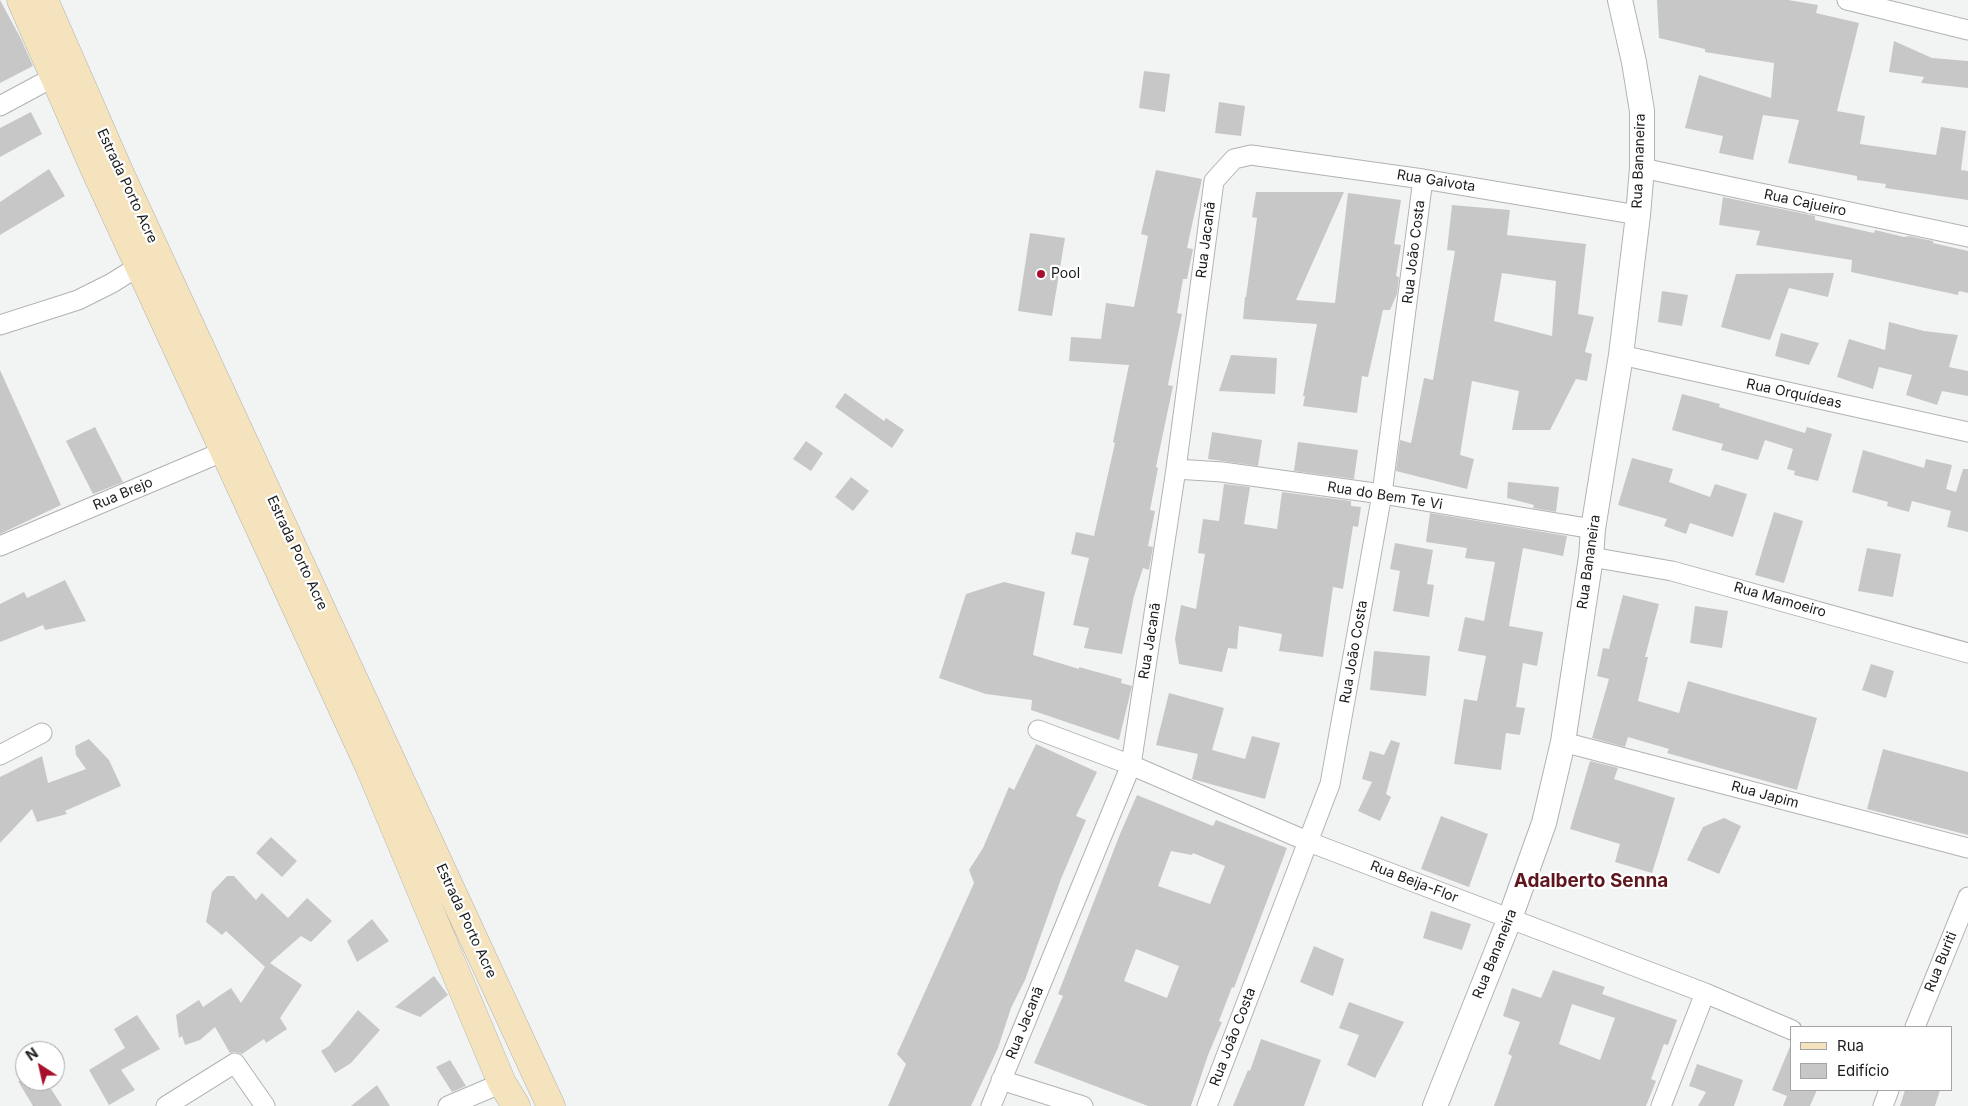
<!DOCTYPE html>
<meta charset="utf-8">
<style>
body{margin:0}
#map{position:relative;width:1968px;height:1106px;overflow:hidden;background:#f2f4f4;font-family:Inter,sans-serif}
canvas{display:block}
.legend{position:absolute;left:1790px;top:1026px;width:162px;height:65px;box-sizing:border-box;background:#fff;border:1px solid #a3a4a4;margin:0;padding:6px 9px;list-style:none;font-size:15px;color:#1a1b1b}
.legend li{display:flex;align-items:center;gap:10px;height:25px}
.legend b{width:25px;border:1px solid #a3a4a4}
.north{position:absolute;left:15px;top:1041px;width:50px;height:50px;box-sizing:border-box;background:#fff;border:1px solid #a3a4a4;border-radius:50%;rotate:325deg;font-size:14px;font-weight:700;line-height:20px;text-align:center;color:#1a1b1b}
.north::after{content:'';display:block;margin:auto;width:18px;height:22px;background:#a80f2c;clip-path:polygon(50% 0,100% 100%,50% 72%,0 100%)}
</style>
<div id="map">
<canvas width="1968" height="1106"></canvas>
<ul class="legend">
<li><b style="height:6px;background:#f4e3bd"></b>Rua</li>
<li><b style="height:14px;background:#c8c7c7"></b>Edifício</li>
</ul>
<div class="north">N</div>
</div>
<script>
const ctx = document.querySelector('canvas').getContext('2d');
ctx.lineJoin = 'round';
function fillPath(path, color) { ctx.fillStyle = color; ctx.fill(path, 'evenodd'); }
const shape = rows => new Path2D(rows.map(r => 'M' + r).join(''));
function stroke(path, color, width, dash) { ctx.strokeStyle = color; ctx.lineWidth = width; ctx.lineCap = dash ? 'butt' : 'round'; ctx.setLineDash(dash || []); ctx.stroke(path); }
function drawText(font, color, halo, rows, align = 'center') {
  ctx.font = font + ' Inter,sans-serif'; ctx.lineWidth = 4.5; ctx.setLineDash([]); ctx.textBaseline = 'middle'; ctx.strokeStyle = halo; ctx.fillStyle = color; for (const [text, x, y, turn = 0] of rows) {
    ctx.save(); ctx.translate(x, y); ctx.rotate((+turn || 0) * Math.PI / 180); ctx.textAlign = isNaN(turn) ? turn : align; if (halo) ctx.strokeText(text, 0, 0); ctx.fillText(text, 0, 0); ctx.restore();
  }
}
fillPath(shape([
 [0,0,21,39,33,66,0,83],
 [1657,0,1788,0,1818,5,1816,13,1859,23,1837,111,1865,116,1860,144,1936,155,1941,127,1966,131,1961,170,1968,171,1968,200,1885,188,1886,184,1857,180,1857,176,1788,163,1799,120,1763,115,1753,160,1719,153,1723,136,1685,128,1699,75,1771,98,1774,63,1705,52,1705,49,1659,38],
 [1894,41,1932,58,1968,61,1968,88,1921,83,1924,77,1889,72],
 [1144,71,1170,74,1165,112,1139,108],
 [1219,102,1245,106,1241,136,1215,133],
 [31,112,42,134,0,157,0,128],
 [49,169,65,196,0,235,0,202],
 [1156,170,1202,179,1187,248,1193,249,1187,279,1183,279,1177,313,1182,314,1168,385,1173,386,1156,467,1158,468,1150,510,1155,511,1148,546,1153,547,1149,570,1143,568,1134,596,1122,654,1084,648,1089,628,1073,625,1089,558,1071,554,1076,532,1094,536,1115,443,1113,442,1129,365,1069,361,1071,337,1101,339,1106,303,1134,307,1148,236,1141,234],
 [1256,192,1344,192,1296,300,1335,303,1348,193,1401,200,1394,244,1401,245,1396,276,1399,277,1397,294,1390,310,1383,310,1368,377,1362,376,1357,413,1303,406,1305,396,1303,396,1317,324,1243,319,1245,297,1246,297,1257,218,1252,217],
 [1723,197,1815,216,1815,220,1874,233,1875,230,1904,237,1909,236,1933,241,1933,243,1968,251,1968,293,1959,291,1958,295,1851,272,1852,260,1756,245,1760,231,1719,225],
 [1452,205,1510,210,1507,235,1586,244,1578,314,1594,317,1585,352,1592,354,1587,381,1576,379,1550,430,1512,430,1519,391,1472,381,1460,455,1474,459,1467,489,1396,471,1400,440,1411,443,1424,378,1433,380,1455,251,1447,250],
 [1502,273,1556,281,1552,336,1494,321],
 [1030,233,1065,238,1052,316,1018,311],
 [1834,273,1828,297,1789,288,1770,340,1721,327,1736,274],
 [1662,291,1688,295,1682,326,1658,322],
 [1889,322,1924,331,1958,335,1949,367,1968,371,1968,396,1942,391,1937,405,1906,395,1912,375,1879,367,1873,389,1837,377,1849,339,1885,350],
 [1781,333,1819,343,1809,365,1775,356],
 [1231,355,1277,358,1275,394,1219,391],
 [0,370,61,505,0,534],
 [845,393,884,421,886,418,904,430,892,448,835,407],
 [1682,394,1720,404,1719,407,1805,433,1807,427,1832,434,1818,481,1794,475,1795,471,1787,469,1793,449,1765,440,1758,460,1721,450,1723,444,1672,430],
 [95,427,123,482,93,494,66,441],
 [1212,432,1262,440,1258,466,1208,459],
 [806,441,823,453,811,471,793,459],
 [1298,442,1358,450,1354,479,1294,471],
 [1863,450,1924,468,1926,459,1952,465,1946,489,1956,492,1963,469,1968,469,1968,532,1947,527,1951,511,1912,501,1909,512,1887,506,1888,502,1852,492],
 [1632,458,1673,469,1669,482,1710,497,1715,484,1747,494,1733,537,1690,523,1686,534,1664,526,1667,519,1618,505],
 [851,477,869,491,853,511,835,497],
 [1508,482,1559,487,1556,512,1533,508,1534,505,1507,498],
 [1224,484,1250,487,1244,524,1277,529,1282,492,1351,501,1351,506,1361,507,1358,527,1353,526,1343,589,1333,587,1323,657,1279,651,1282,634,1239,626,1237,649,1228,648,1222,672,1179,664,1175,639,1181,605,1196,609,1205,554,1198,553,1203,519,1219,521],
 [1774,512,1803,521,1784,583,1755,575],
 [1430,513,1567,536,1563,556,1523,548,1509,626,1543,632,1537,666,1523,663,1516,707,1525,708,1520,735,1506,733,1501,770,1454,764,1464,699,1477,701,1486,656,1458,651,1465,617,1484,621,1495,562,1465,558,1467,548,1426,542],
 [1395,543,1433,550,1427,584,1434,585,1429,617,1393,611,1400,571,1390,569],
 [1867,548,1901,554,1893,597,1858,591],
 [65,580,86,621,45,630,43,625,0,642,0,604,24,592,27,598],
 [1004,582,1045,592,1033,655,1079,669,1079,667,1122,679,1121,683,1132,686,1119,740,1031,710,1032,700,986,694,939,678,966,594],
 [1623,595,1659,604,1645,657,1648,657,1638,701,1679,713,1688,681,1817,718,1797,790,1667,753,1669,749,1628,737,1625,747,1592,738,1609,679,1597,676,1603,648,1609,649],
 [1695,606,1728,611,1722,648,1690,643],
 [1374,651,1430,656,1426,696,1370,690],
 [1871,664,1894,671,1886,698,1862,690],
 [1169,693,1224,708,1212,750,1245,759,1252,736,1280,743,1265,799,1192,779,1198,754,1156,745],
 [89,739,109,760,121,786,65,811,67,814,37,822,32,809,0,843,0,777,42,756,48,783,86,769,76,755,75,746],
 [1391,740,1400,743,1386,794,1391,797,1380,821,1358,811,1372,782,1362,779,1370,751,1384,755],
 [1036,744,1097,772,1076,816,1086,820,1061,879,1025,980,1011,1008,998,1048,971,1106,888,1106,906,1064,897,1054,974,883,969,870,983,848,1009,787,1014,790],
 [1883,749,1968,772,1968,835,1867,809],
 [1590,761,1618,768,1614,779,1675,798,1652,873,1615,862,1620,844,1570,829],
 [1137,795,1213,826,1216,820,1287,848,1234,988,1232,987,1219,1021,1222,1022,1208,1055,1191,1106,1148,1106,1034,1063,1063,996,1058,994,1120,834],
 [1171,851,1192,855,1193,853,1225,866,1210,904,1158,886],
 [1136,949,1179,966,1167,998,1124,981],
 [1441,816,1488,834,1469,887,1421,869],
 [1724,818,1741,826,1719,874,1687,860,1703,827],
 [271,837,297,861,282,877,256,853],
 [227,876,234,876,256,900,262,893,288,918,307,898,332,921,311,942,301,936,270,963,302,985,280,1018,287,1029,266,1043,264,1039,242,1054,235,1052,230,1053,215,1027,200,1040,185,1045,182,1036,179,1038,176,1015,199,1000,203,1007,231,988,241,1003,265,967,226,931,222,935,206,922,212,892],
 [1431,911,1471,924,1462,950,1423,938],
 [372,919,389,941,357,962,347,941],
 [1314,946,1344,959,1333,996,1300,982],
 [1553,970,1605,987,1602,994,1677,1020,1668,1045,1664,1044,1651,1079,1656,1081,1646,1106,1494,1106,1512,1056,1508,1054,1520,1022,1503,1016,1512,988,1541,998],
 [1572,1004,1615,1018,1600,1060,1559,1044],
 [434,976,448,995,420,1017,395,1007],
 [1349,1002,1404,1022,1375,1078,1347,1065,1359,1035,1339,1028],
 [358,1010,380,1030,351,1063,335,1073,321,1051,329,1046],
 [137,1015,160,1049,121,1070,135,1090,109,1105,89,1070,125,1048,114,1029],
 [1261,1039,1321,1060,1304,1106,1233,1106,1248,1070,1250,1071],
 [1791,1044,1792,1090,1817,1090,1810,1106,1783,1106,1787,1096,1772,1090],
 [450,1060,466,1086,452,1092,436,1067],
 [1697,1064,1743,1080,1734,1106,1698,1106,1706,1092,1689,1086],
 [18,1081,46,1081,62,1106,33,1106],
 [377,1085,390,1106,351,1106],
 [1905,1090,1940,1090,1935,1106,1900,1106]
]), '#c8c7c7');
const minor = shape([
 [1847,0,1968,30],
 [0,106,65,71],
 [1642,168,1968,237],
 [0,325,78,300,112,283,139,266],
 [1621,355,1968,432],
 [1176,469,1222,472,1382,494,1593,529],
 [0,546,234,447],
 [1591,557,1672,571,1968,653],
 [1038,730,1131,765,1309,842,1705,993,1792,1030],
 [1563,742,1968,848],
 [0,755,42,733],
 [1915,1027,1968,897],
 [1001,1080,1083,1106],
 [166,1106,235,1063,265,1106],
 [448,1106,502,1083],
 [991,1106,1131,765,1176,469,1214,181,1234,159,1251,155,1423,179,1638,215],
 [1207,1106,1330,784,1382,494,1423,179],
 [1661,1106,1705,993],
 [1883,1106,1889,1090]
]);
const tertiary = shape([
 [1435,1106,1510,918,1544,823,1563,742,1591,557,1593,529,1621,355,1638,215,1642,168,1642,111,1634,62,1620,0]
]);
const secondary = shape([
 [21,0,95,170,369,766,502,1083,516,1106],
 [44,0,122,178,551,1106]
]);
stroke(minor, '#b1b2b2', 21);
stroke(tertiary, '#b1b2b2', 26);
stroke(secondary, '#b1b2b2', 29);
stroke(minor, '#fff', 19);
stroke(tertiary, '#fff', 24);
stroke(secondary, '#f4e3bd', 28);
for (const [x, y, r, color] of [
 [1041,274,5,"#a80f2c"]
]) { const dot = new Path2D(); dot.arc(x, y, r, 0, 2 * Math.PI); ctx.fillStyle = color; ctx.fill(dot); stroke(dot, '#fff', 2); }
drawText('14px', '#1a1b1b', '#fff', [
 ["Rua Bananeira",1639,161,-88],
 ["Rua Gaivota",1436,181,9],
 ["Estrada Porto Acre",127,186,65],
 ["Rua Cajueiro",1805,203,12],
 ["Rua Jacanã",1206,240,-83],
 ["Rua João Costa",1414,252,-83],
 ["Rua Orquídeas",1794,394,12],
 ["Rua Brejo",123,494,-23],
 ["Rua do Bem Te Vi",1385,496,9],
 ["Estrada Porto Acre",297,553,65],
 ["Rua Bananeira",1589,562,-82],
 ["Rua Mamoeiro",1780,600,16],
 ["Rua Jacanã",1150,641,-81],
 ["Rua João Costa",1354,652,-80],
 ["Rua Japim",1765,795,15],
 ["Rua Beija-Flor",1414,882,21],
 ["Estrada Porto Acre",466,921,65],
 ["Rua Bananeira",1495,954,-68],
 ["Rua Buriti",1941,962,-68],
 ["Rua Jacanã",1025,1023,-68],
 ["Rua João Costa",1233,1037,-69]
]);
drawText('14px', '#1a1b1b', '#fff', [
 ["Pool",1051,274]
], 'left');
drawText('bold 19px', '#5d171d', '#fff', [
 ["Adalberto Senna",1591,881]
]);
</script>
